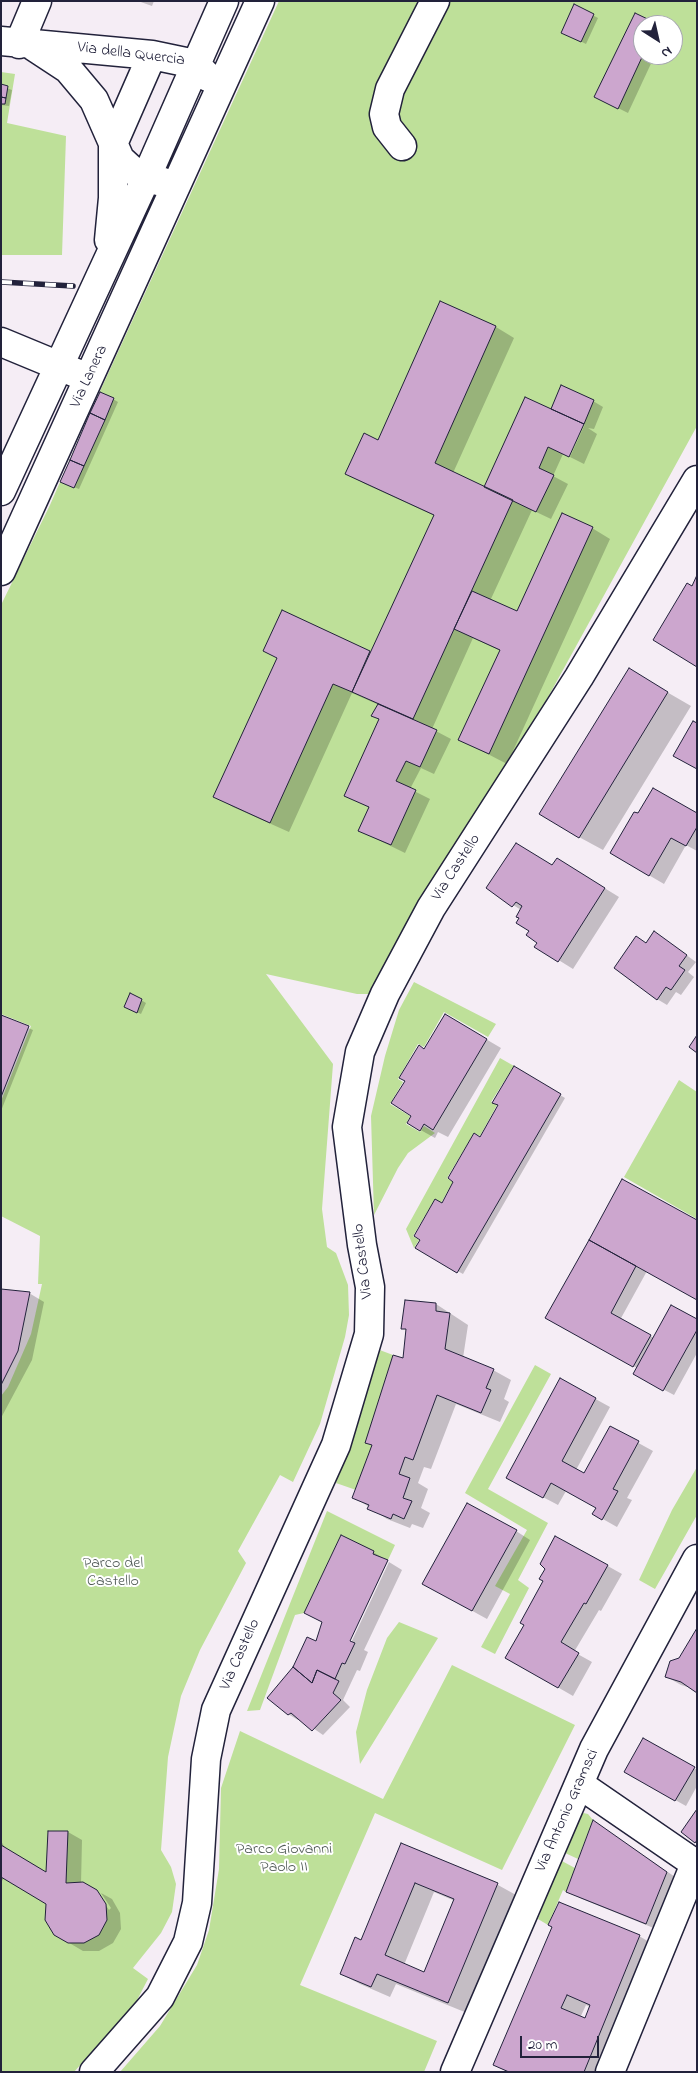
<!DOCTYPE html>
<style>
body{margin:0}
#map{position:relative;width:698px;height:2073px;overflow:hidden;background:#f5edf5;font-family:"Indie Flower",sans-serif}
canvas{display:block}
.frame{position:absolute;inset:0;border:2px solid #22223b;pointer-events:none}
.north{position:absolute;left:633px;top:15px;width:50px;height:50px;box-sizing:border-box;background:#fff;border:1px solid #a7a7b1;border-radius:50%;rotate:145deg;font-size:14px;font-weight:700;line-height:20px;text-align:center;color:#22223b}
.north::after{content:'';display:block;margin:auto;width:18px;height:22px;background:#22223b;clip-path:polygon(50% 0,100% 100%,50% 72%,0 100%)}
.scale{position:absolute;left:520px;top:2036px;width:79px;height:22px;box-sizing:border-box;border:2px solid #22223b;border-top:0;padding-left:6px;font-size:15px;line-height:18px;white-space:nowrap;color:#22223b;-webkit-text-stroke:4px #fff;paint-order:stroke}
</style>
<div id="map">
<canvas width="698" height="2073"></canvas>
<div class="frame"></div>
<div class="north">N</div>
<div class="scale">20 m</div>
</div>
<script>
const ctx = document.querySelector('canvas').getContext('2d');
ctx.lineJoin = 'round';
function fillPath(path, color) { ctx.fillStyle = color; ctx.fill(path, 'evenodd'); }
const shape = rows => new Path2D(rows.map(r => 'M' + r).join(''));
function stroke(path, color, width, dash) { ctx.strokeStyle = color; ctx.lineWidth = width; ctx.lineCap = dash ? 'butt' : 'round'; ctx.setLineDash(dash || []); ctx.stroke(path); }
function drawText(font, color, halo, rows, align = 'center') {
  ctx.font = font + ' "Indie Flower",sans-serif'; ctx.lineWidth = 4; ctx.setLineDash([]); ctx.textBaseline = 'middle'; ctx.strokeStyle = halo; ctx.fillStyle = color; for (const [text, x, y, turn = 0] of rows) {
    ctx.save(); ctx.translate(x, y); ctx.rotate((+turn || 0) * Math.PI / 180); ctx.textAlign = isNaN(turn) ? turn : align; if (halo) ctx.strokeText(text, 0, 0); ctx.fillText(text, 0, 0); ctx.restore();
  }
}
fillPath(shape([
 [279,1,697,1,697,426,385,994,357,994,266,974,333,1064,322,1209,327,1247,336,1253,348,1285,349,1315,345,1337,320,1424,293,1482,280,1475,238,1551,246,1563,200,1650,181,1696,168,1757,161,1850,171,1867,176,1884,172,1912,161,1933,133,1968,148,1979,135,2004,74,2072,1,2072,1,1396,8,1387,31,1334,42,1284,38,1284,40,1236,1,1216,1,1101,31,1026,1,1014,1,605,50,505,90,413],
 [643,25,673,25,673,55,643,55],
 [1,72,15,74,7,123,66,136,62,255,1,255],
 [414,982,496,1024,488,1037,444,1012,424,1047,418,1044,398,1079,403,1082,390,1104,410,1116,406,1124,420,1132,424,1126,435,1133,408,1153,398,1168,374,1215,371,1116,385,1056,399,1010],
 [500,1058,514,1066,491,1102,497,1105,480,1136,474,1133,447,1178,453,1182,441,1203,435,1199,413,1236,419,1240,414,1248,406,1229],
 [679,1080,697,1092,697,1219,624,1177],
 [377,1349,393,1355,366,1443,372,1445,356,1490,336,1483],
 [535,1365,551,1374,488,1489,548,1523,518,1580,529,1588,495,1654,481,1647,510,1594,495,1586,527,1530,465,1493],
 [697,1467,697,1515,655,1589,639,1580,672,1510],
 [327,1511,395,1545,388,1560,373,1554,373,1551,341,1535,304,1613,295,1615,260,1710,247,1711],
 [399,1622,438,1638,360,1764,356,1732,361,1713,367,1690,387,1638],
 [452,1665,575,1725,502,1870,375,1813,300,1985,437,2041,424,2072,120,2072,160,2026,197,1965,209,1930,219,1869,221,1788,240,1731,383,1799],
 [579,1812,588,1814,593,1820,578,1859,563,1852],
 [560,1860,575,1868,566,1892,563,1890,548,1925,538,1919]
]), '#bee099');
fillPath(shape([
 [138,1,154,1,152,6],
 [575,6,598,18,586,44,568,35],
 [636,14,657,25,643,25,643,55,655,55,628,113,606,102],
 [1,86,12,90,9,106,1,105],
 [441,302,496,327,514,338,453,473,484,488,556,413,593,401,603,407,594,429,588,428,597,434,584,464,570,457,585,424,582,424,563,454,553,476,568,484,551,519,532,510,490,601,518,613,592,528,610,539,507,764,459,739,501,651,473,638,432,729,451,739,434,774,421,768,410,789,430,799,405,853,360,831,370,808,346,795,380,719,379,705,352,693,289,832,233,807,215,796,278,658,283,612,371,653,435,516,365,484,347,474,379,442],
 [113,399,118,402,79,489,66,484],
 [653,684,691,706,603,850,579,837],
 [697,814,697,851,686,845,664,884,611,853],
 [553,866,572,868,619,897,573,969,536,946,539,943,520,918,521,910,487,888],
 [664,939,696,962,688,972,694,977,681,995,676,992,667,1005,657,999,647,944],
 [141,1000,146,1003,141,1014,130,1009],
 [445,1015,501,1048,448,1137,438,1132,435,1138,408,1123,412,1116,425,1050],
 [1,1016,33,1030,1,1111],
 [514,1068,565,1098,463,1274,416,1248,499,1105],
 [697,1222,647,1271,620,1320,654,1338,697,1320,697,1353,674,1395,634,1374,637,1368,546,1318],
 [1,1290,29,1293,44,1302,32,1360,1,1418],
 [436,1304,468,1325,463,1358,493,1370,511,1380,504,1399,509,1402,500,1422,456,1404,431,1469,424,1467,418,1483,428,1489,421,1508,430,1513,423,1528,412,1524,410,1528,387,1519,354,1497,373,1446,367,1442,404,1360,408,1331,403,1328],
 [561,1380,610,1407,576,1470,585,1475,611,1428,653,1451,627,1498,632,1500,617,1527,594,1514,597,1508,566,1491,558,1505,522,1486],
 [516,1531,530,1540,487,1619,438,1592],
 [556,1537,622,1574,601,1611,599,1610,574,1652,592,1662,573,1696,507,1658,525,1625,545,1581],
 [373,1552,388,1561,347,1646,349,1647,389,1562,402,1570,364,1650,368,1652,360,1671,357,1670,343,1700,350,1707,323,1735,300,1719,298,1720,288,1714,323,1623,305,1613],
 [680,1659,694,1689,681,1685,667,1677],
 [644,1740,697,1770,697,1786,686,1806,625,1772],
 [594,1822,681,1881,661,1931,582,1899,568,1891],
 [68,1832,82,1840,81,1884,96,1891,109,1910,111,1908,101,1893,112,1899,120,1913,121,1929,113,1943,99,1951,83,1951,54,1934,48,1903,5,1877,1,1882,1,1841,6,1849,47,1874],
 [401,1845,498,1885,516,1895,467,2013,396,1984,390,1997,360,1984,341,1974,362,1941],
 [434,1892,455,1901,425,1973,404,1965],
 [553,1927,639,1936,658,1947,606,2072,507,2072,495,2065],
 [586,2005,590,2007,585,2020,580,2018]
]), '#0003');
const building = shape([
 [574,4,594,14,581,42,561,33,574,4],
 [635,13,658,24,643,25,643,55,618,109,594,97,635,13],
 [1,84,8,86,6,98,1,97,1,84],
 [1,97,6,98,5,104,1,104,1,97],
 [440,301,496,326,435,463,513,500,413,719,352,692,434,515,345,474,364,433,378,440,440,301],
 [561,385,594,400,584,424,551,409,561,385],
 [100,392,114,398,105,420,90,413,100,392],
 [525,397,584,424,569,457,548,447,539,468,554,475,536,512,484,487,525,397],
 [90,413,105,420,84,466,70,460,90,413],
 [70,460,84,466,74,488,60,482,70,460],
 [562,513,593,527,489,754,458,740,500,650,454,629,472,591,517,611,562,513],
 [697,575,697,667,653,640,687,583,692,586,697,575],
 [282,610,370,651,352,692,333,684,270,823,213,797,277,658,263,651,282,610],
 [629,668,668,692,579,838,539,814,629,668],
 [378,704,437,730,420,767,406,761,396,781,416,790,391,845,358,831,369,807,344,796,379,719,371,716,378,704],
 [693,721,697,723,697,769,673,756,693,721],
 [653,788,697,813,697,827,686,846,671,838,649,876,610,853,634,812,638,813,653,788],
 [516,843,552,865,557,858,605,888,558,962,534,947,537,943,526,935,529,931,516,923,519,918,516,917,522,906,516,902,512,907,486,888,516,843],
 [654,931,687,955,679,966,685,970,671,990,666,987,657,1000,614,968,636,936,646,943,654,931],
 [130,993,142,999,137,1013,124,1007,130,993],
 [445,1014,487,1039,433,1130,424,1124,420,1131,407,1123,411,1116,391,1103,405,1081,399,1078,419,1045,424,1049,445,1014],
 [1,1015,29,1026,1,1097,1,1015],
 [697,1035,697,1053,689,1047,697,1035],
 [514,1066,561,1094,457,1273,415,1248,420,1240,414,1236,435,1199,442,1203,453,1182,448,1178,474,1133,480,1137,498,1105,492,1103,514,1066],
 [622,1179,697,1220,697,1300,589,1240,622,1179],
 [589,1240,636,1266,611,1313,651,1335,633,1367,545,1318,589,1240],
 [1,1289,30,1292,18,1351,1,1385,1,1289],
 [405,1300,436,1303,436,1311,450,1313,445,1349,494,1369,486,1388,491,1390,481,1413,437,1395,413,1460,405,1457,399,1474,410,1478,403,1498,412,1501,404,1519,393,1514,391,1519,367,1509,369,1505,352,1498,372,1445,365,1443,393,1355,403,1358,406,1329,401,1329,405,1300],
 [671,1305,697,1319,697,1330,663,1391,633,1374,671,1305],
 [560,1378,596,1398,562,1461,584,1473,610,1426,639,1441,613,1489,618,1491,602,1520,592,1514,596,1508,551,1483,543,1498,506,1478,560,1378],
 [467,1503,517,1530,472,1611,422,1584,467,1503],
 [341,1535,374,1551,373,1554,388,1560,350,1641,355,1643,345,1664,342,1663,335,1679,317,1670,312,1683,293,1667,307,1637,316,1641,322,1622,304,1613,341,1535],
 [555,1536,608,1565,586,1604,584,1603,561,1642,579,1653,558,1688,505,1658,524,1625,520,1623,543,1581,539,1579,545,1569,540,1564,555,1536],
 [697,1628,697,1693,681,1682,665,1677,670,1661,679,1658,697,1628],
 [293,1667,312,1683,317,1670,339,1681,333,1693,341,1700,312,1731,291,1713,288,1715,267,1698,293,1667],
 [643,1738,695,1767,675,1801,624,1772,643,1738],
 [697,1809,697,1840,695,1843,681,1832,697,1809],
 [593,1820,667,1872,646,1924,566,1892,593,1820],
 [48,1831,68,1831,66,1883,83,1882,97,1890,106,1904,107,1920,99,1935,84,1943,68,1943,54,1935,45,1920,46,1904,1,1877,1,1845,46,1872,48,1831],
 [401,1843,498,1883,448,2003,377,1974,371,1987,340,1974,355,1937,361,1940,401,1843],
 [415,1883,454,1899,424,1972,385,1955,415,1883],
 [559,1902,640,1935,584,2072,509,2072,493,2065,552,1927,548,1925,559,1902],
 [567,1995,590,2005,585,2018,561,2008,567,1995]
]);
fillPath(building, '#cca6ce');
stroke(building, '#22223b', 1);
const street = shape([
 [1,41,152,55,195,64,208,77],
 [19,44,37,1],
 [33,46,68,69,94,100,120,159,132,170,146,178,163,182],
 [402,146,387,127,384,114,390,89,435,1],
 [109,240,113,198,113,144,152,55],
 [1,342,76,373],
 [1,491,146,178,224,1],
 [1,571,260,1],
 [579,1784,697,1865],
 [94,2072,160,1997,188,1942,197,1903,206,1759,216,1710,336,1445,369,1334,370,1287,362,1245,347,1127,360,1052,385,994,431,908,579,677,697,480],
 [455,2072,594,1749,697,1559],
 [610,2072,695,1864]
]);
stroke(street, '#22223b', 31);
stroke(street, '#fff', 28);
const rail = shape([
 [1,282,73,286]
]);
stroke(rail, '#22223b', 5.5);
stroke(rail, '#fff', 4, [11]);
drawText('16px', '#22223b', '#fff', [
 ["Via della Quercia",131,55,7],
 ["Via Lanera",90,377,-65],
 ["Via Castello",457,868,-57],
 ["Via Castello",364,1261,-97],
 ["Via Castello",241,1655,-66],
 ["Via Antonio Gramsci",568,1811,-66]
]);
drawText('16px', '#515b57', '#fff', [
 ["Parco del",113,1564],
 ["Castello",113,1582],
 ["Parco Giovanni",284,1850],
 ["Paolo II",284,1868]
]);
</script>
